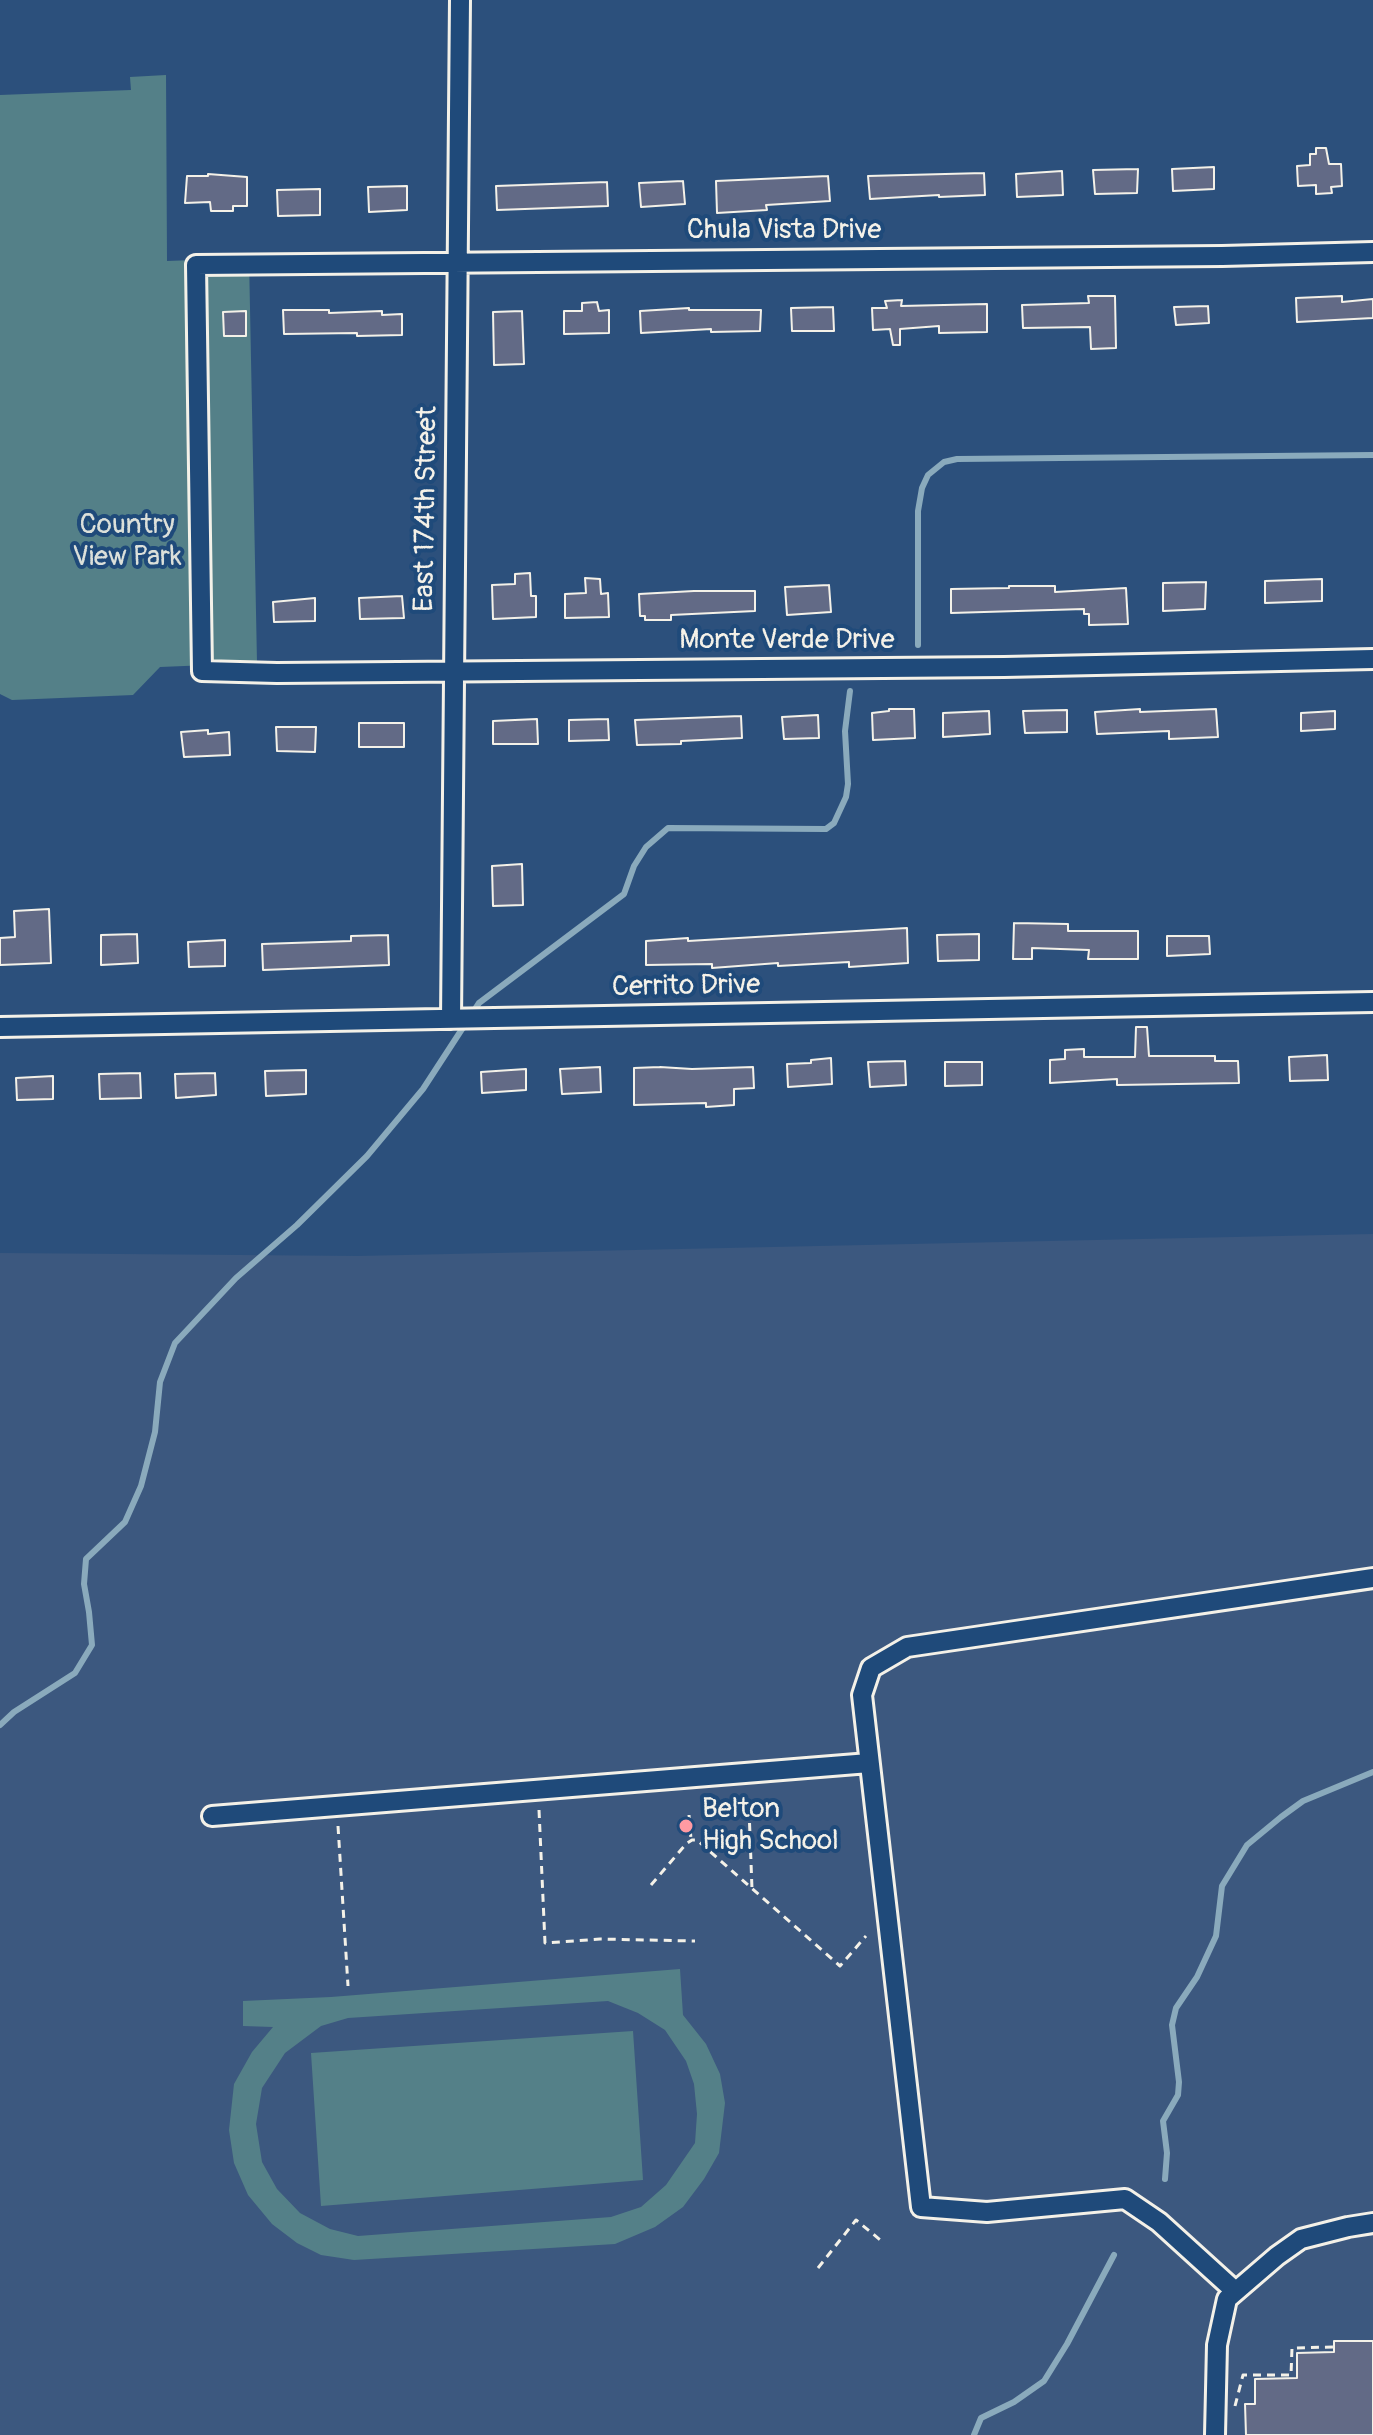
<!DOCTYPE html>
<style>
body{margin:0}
canvas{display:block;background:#2c507c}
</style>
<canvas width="1373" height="2435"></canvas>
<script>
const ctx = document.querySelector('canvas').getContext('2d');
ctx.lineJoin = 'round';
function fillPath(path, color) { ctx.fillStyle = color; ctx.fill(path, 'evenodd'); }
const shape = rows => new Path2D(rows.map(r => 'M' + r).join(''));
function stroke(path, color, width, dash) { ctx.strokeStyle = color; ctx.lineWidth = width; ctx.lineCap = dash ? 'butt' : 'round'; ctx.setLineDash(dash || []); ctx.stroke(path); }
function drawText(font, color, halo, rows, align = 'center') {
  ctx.font = font + ' Pangolin,sans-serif'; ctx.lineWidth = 8; ctx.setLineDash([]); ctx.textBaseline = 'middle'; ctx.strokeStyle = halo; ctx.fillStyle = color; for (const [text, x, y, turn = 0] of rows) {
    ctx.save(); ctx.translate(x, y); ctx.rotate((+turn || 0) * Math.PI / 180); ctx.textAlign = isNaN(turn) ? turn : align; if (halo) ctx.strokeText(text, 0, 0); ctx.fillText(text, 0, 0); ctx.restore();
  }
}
fillPath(shape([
 [1373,1234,1373,2435,0,2435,0,1253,358,1256]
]), '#3c587f');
fillPath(shape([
 [166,75,167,261,249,258,257,663,160,667,133,695,12,700,0,694,0,95,131,90,130,77],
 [680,1969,683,2015,706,2044,720,2074,725,2103,719,2153,704,2179,683,2207,655,2227,615,2244,354,2260,321,2255,297,2243,272,2224,248,2195,234,2163,229,2130,234,2084,252,2052,273,2027,243,2026,243,2001,331,1997],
 [608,2001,638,2013,665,2030,686,2061,694,2084,697,2114,695,2143,666,2185,641,2207,611,2217,358,2236,330,2229,300,2213,277,2189,262,2162,256,2124,262,2088,285,2053,321,2026,348,2018],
 [633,2031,643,2180,321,2206,311,2053]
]), '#548088');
stroke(shape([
 [918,645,918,511,922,488,928,475,944,462,957,459,1373,455],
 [0,1725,14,1712,75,1673,92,1645,89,1612,84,1584,86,1559,125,1522,141,1486,155,1432,160,1382,175,1343,236,1278,297,1225,367,1156,423,1089,479,1003,624,894,634,866,646,847,668,828,826,829,834,823,846,797,848,784,845,731,850,691],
 [1165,2179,1167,2153,1163,2121,1178,2095,1179,2082,1172,2025,1176,2008,1197,1977,1216,1936,1222,1886,1247,1845,1281,1817,1303,1801,1373,1772],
 [974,2435,981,2418,1014,2402,1044,2381,1067,2344,1114,2255]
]), '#8aaabc', 6);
const building = shape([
 [1316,148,1326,148,1329,164,1341,164,1342,186,1331,187,1332,193,1316,194,1316,185,1298,186,1297,166,1310,165,1310,154,1316,154,1316,148],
 [1214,167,1214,189,1173,191,1172,169,1214,167],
 [1138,169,1137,193,1095,194,1093,170,1138,169],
 [1062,171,1063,195,1017,197,1016,174,1062,171],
 [984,173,985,195,939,197,939,195,870,199,868,176,984,173],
 [208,174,247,177,247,206,233,206,233,211,211,211,210,202,185,203,187,176,208,176,208,174],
 [828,176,830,201,766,205,767,210,717,213,716,181,828,176],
 [683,181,685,204,641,207,639,183,683,181],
 [607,182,608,206,497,210,496,186,607,182],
 [407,186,407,210,369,212,368,187,407,186],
 [320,189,320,215,278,216,277,190,320,189],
 [1088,296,1115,296,1116,348,1091,349,1090,327,1023,328,1022,305,1089,303,1088,296],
 [1342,296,1342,302,1373,299,1373,318,1297,322,1296,298,1342,296],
 [902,300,901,306,987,304,987,332,939,333,939,326,900,329,900,345,893,345,890,329,873,330,872,308,887,308,885,301,902,300],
 [597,302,599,311,609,310,609,333,564,334,564,311,582,311,582,303,597,302],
 [1208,306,1209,323,1176,325,1174,307,1208,306],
 [833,307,834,331,792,331,791,308,833,307],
 [689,308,689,310,761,310,760,331,711,332,711,329,641,333,640,311,689,308],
 [283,310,329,310,329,313,382,311,382,315,402,314,402,335,357,336,357,333,284,334,283,310],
 [246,311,246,336,224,336,223,312,246,311],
 [522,311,524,364,494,365,493,312,522,311],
 [530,573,531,596,536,596,536,617,493,619,492,585,515,584,515,574,530,573],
 [585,578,600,579,601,594,608,593,609,617,565,618,565,594,586,593,585,578],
 [1322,579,1322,601,1265,603,1265,581,1322,579],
 [1206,582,1205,609,1163,611,1163,583,1206,582],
 [829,585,831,612,787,615,785,587,829,585],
 [1009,586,1055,586,1055,592,1126,588,1128,624,1089,625,1089,614,1084,614,1084,609,951,613,951,589,1009,588,1009,586],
 [694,591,755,591,755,611,671,615,671,620,645,620,645,616,640,616,639,594,694,591],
 [402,596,404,618,360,619,359,598,402,596],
 [315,598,315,621,274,622,273,602,315,598],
 [889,709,914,709,915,738,873,740,872,713,889,711,889,709],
 [1140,709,1140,712,1216,709,1218,737,1169,739,1169,731,1097,734,1095,712,1140,709],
 [1067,710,1067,732,1025,733,1023,711,1067,710],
 [989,711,990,734,943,737,943,713,989,711],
 [1335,711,1335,729,1301,731,1301,713,1335,711],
 [818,715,819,738,784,739,782,717,818,715],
 [741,716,742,738,681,741,681,744,637,745,635,720,741,716],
 [537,719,538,744,493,744,493,721,537,719],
 [608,719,609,740,569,741,569,720,608,719],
 [359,723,404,723,404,747,359,747,359,723],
 [276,727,316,727,315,752,277,751,276,727],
 [208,730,208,734,229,732,230,755,184,757,181,732,208,730],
 [522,864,523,905,493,906,492,866,522,864],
 [49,909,51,963,0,965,0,938,15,937,14,911,49,909],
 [1014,923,1068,924,1068,931,1138,931,1138,959,1088,959,1089,950,1032,948,1032,959,1013,959,1014,923],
 [907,928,908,963,849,967,849,962,778,966,778,963,712,968,712,964,646,965,646,941,688,938,688,941,907,928],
 [137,934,138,963,101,965,101,935,137,934],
 [979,934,979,960,938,961,937,935,979,934],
 [388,935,389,965,263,970,262,944,351,941,351,936,388,935],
 [1167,936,1209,936,1210,954,1167,956,1167,936],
 [225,940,225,966,189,967,188,942,225,940],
 [1136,1027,1147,1027,1149,1056,1215,1056,1215,1061,1238,1061,1239,1083,1117,1085,1117,1079,1050,1083,1050,1060,1065,1059,1065,1050,1084,1049,1084,1057,1135,1057,1136,1027],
 [1327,1055,1328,1080,1290,1081,1289,1057,1327,1055],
 [831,1058,832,1084,788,1087,787,1064,811,1063,811,1060,831,1058],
 [905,1061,906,1085,870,1087,868,1062,905,1061],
 [945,1062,982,1062,982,1085,945,1086,945,1062],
 [600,1067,601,1092,562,1094,560,1069,600,1067],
 [660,1067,692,1069,753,1067,754,1088,734,1089,734,1105,706,1107,706,1103,634,1105,634,1068,660,1067],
 [526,1069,526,1090,482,1093,481,1072,526,1069],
 [306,1070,306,1094,266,1096,265,1071,306,1070],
 [140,1073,141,1098,100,1099,99,1074,140,1073],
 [215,1073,216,1095,176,1098,175,1074,215,1073],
 [53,1076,53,1099,17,1100,16,1078,53,1076],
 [1334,2341,1373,2341,1373,2435,1246,2435,1245,2404,1255,2404,1255,2379,1297,2378,1297,2353,1334,2352,1334,2341]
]);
fillPath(building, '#626a86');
stroke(building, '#f4f1e8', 2);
const minor = shape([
 [1373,252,1222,256,196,265,202,671,277,673,1004,667,1373,659],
 [451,1019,460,0],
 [0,1027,1373,1002],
 [212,1816,869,1763],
 [1235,2291,1159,2222,1125,2199,987,2212,921,2207,862,1695,871,1668,907,1647,1373,1578],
 [1215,2435,1217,2345,1227,2299,1277,2256,1301,2239,1348,2227,1373,2223]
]);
stroke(minor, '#f4f1e8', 24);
stroke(shape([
 [749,1809,752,1889],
 [539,1810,545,1943,600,1939,695,1941],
 [689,1815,691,1839],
 [338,1826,348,1986],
 [651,1885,686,1844,692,1840,697,1840,840,1966,866,1936],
 [818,2268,856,2220,884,2243],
 [1235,2406,1243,2375,1291,2375,1292,2348,1334,2347]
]), '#f4f1e8', 3, [8, 6]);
stroke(minor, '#1f4a7a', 18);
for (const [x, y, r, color] of [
 [686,1826,8,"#ff9aa2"]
]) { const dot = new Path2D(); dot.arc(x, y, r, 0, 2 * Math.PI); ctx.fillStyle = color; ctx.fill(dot); stroke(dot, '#1f4a7a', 3); }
drawText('28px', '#f4f1e8', '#1f4a7a', [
 ["Chula Vista Drive",784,231],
 ["East 174th Street",427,509,-89],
 ["Monte Verde Drive",787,641],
 ["Cerrito Drive",686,987,-1]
]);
drawText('28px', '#dce0da', '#1f4a7a', [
 ["Country",127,526],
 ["View Park",127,558]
]);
drawText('28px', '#f4f1e8', '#1f4a7a', [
 ["Belton",702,1810],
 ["High School",702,1842]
], 'left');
</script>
